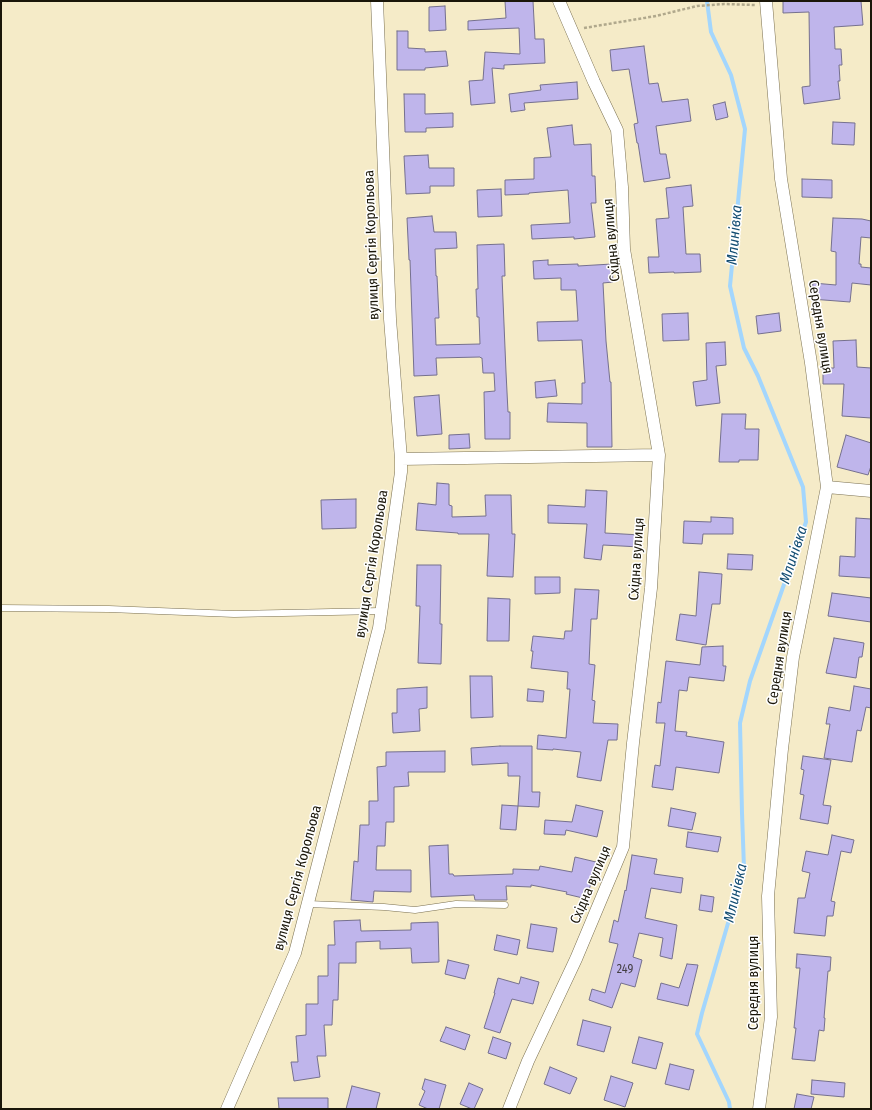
<!DOCTYPE html>
<meta charset="utf-8">
<style>
body{margin:0}
#map{position:relative;width:872px;height:1110px;overflow:hidden;background:#f5ebc8;font-family:"Fira Sans Condensed",sans-serif}
canvas{display:block}
.frame{position:absolute;inset:0;border:2px solid #1a1609;pointer-events:none}
</style>
<div id="map">
<canvas width="872" height="1110"></canvas>
<div class="frame"></div>
</div>
<script>
const ctx = document.querySelector('canvas').getContext('2d');
ctx.lineJoin = 'round';
const shape = rows => new Path2D(rows.map(r => 'M' + r).join(''));
function stroke(path, color, width, dash) { ctx.strokeStyle = color; ctx.lineWidth = width; ctx.lineCap = dash ? 'butt' : 'round'; ctx.setLineDash(dash || []); ctx.stroke(path); }
function fillPath(path, color) { ctx.fillStyle = color; ctx.fill(path, 'evenodd'); }
function drawText(font, color, halo, rows, align = 'center') {
  ctx.font = font + ' "Fira Sans Condensed",sans-serif'; ctx.lineWidth = 3; ctx.setLineDash([]); ctx.textBaseline = 'middle'; ctx.strokeStyle = halo; ctx.fillStyle = color; for (const [text, x, y, turn = 0] of rows) {
    ctx.save(); ctx.translate(x, y); ctx.rotate((+turn || 0) * Math.PI / 180); ctx.textAlign = isNaN(turn) ? turn : align; if (halo) ctx.strokeText(text, 0, 0); ctx.fillText(text, 0, 0); ctx.restore();
  }
}
stroke(shape([
 [707,1,711,32,731,75,745,129,730,286,744,348,758,376,803,487,806,522,750,681,740,723,742,813,744,868,702,1013,697,1034,729,1102,730,1109]
]), '#a3d6fd', 4);
const building = shape([
 [505,1,533,1,535,39,544,39,545,63,504,65,504,69,492,68,495,103,471,105,469,81,483,80,485,52,520,54,519,28,468,30,468,21,506,18,505,1],
 [783,1,861,1,863,25,834,27,835,49,841,49,842,65,839,65,840,81,838,81,840,99,804,104,802,87,810,86,809,12,783,13,783,1],
 [445,6,446,30,429,31,429,7,445,6],
 [397,31,408,31,408,48,425,49,425,52,446,51,448,66,425,68,425,70,397,70,397,31],
 [644,46,649,84,658,83,662,102,688,99,691,121,656,126,660,154,666,154,670,178,644,182,638,143,637,143,634,124,638,123,629,69,612,71,610,50,644,46],
 [577,82,578,99,524,103,525,110,511,112,509,94,541,90,540,85,577,82],
 [404,94,425,94,425,114,453,113,453,127,426,128,426,132,405,132,404,94],
 [725,102,728,117,716,120,713,105,725,102],
 [833,122,855,123,854,145,832,144,833,122],
 [572,125,574,145,591,144,592,176,595,176,596,203,591,203,595,237,574,239,574,237,532,239,531,225,570,223,568,190,529,193,529,194,505,195,505,180,534,179,534,158,551,157,547,128,572,125],
 [428,155,429,168,454,168,454,186,430,186,430,193,406,194,404,156,428,155],
 [802,179,832,180,832,198,802,197,802,179],
 [691,185,693,206,683,207,686,254,700,254,701,272,674,273,674,272,649,273,648,257,659,257,656,219,669,218,666,188,691,185],
 [501,189,502,216,478,217,477,190,501,189],
 [432,216,434,232,456,232,457,248,435,249,436,276,437,276,439,318,435,318,436,345,480,344,479,317,477,317,476,289,478,289,477,245,504,244,505,276,502,276,506,372,508,412,510,412,510,439,485,439,484,392,495,391,494,373,483,373,482,358,481,358,480,357,436,358,437,375,414,376,410,260,409,260,407,218,432,216],
 [833,218,862,219,871,221,871,238,861,237,859,264,861,264,861,267,871,268,871,285,852,283,850,302,811,299,813,283,836,285,836,252,831,251,833,218],
 [548,260,548,265,578,264,578,266,612,264,613,282,603,283,606,341,610,382,611,382,612,447,587,447,587,423,547,422,548,403,582,404,582,383,585,383,582,340,538,341,537,322,578,321,576,290,561,290,561,278,534,279,533,261,548,260],
 [688,313,689,340,663,341,662,314,688,313],
 [779,313,781,331,758,334,756,316,779,313],
 [856,340,857,367,871,368,871,418,842,416,844,384,823,384,823,368,834,368,833,341,856,340],
 [725,342,726,365,716,366,720,403,696,406,693,382,707,380,706,343,725,342],
 [555,380,557,396,536,398,535,382,555,380],
 [439,395,442,434,417,436,414,397,439,395],
 [722,414,746,414,745,429,759,429,758,460,739,460,739,462,719,462,722,414],
 [469,434,470,448,449,449,449,435,469,434],
 [846,435,871,443,871,466,868,475,837,467,846,435],
 [437,483,449,484,449,505,452,506,452,517,486,516,485,495,511,495,512,534,515,534,513,577,487,576,489,534,458,534,458,533,416,530,418,503,436,505,437,483],
 [586,490,607,491,605,533,641,535,640,547,603,545,601,560,584,558,587,524,548,523,548,505,585,507,586,490],
 [356,499,356,528,322,529,321,500,356,499],
 [711,517,733,518,733,534,703,534,702,544,683,543,684,521,711,522,711,517],
 [856,518,871,519,871,578,839,576,840,556,855,557,856,518],
 [728,554,753,555,752,570,727,569,728,554],
 [417,565,441,565,440,624,442,624,441,664,418,663,420,606,416,606,417,565],
 [699,572,722,574,720,604,712,604,706,645,676,640,680,614,696,616,699,572],
 [535,577,560,577,560,593,535,594,535,577],
 [575,589,599,590,597,619,591,619,589,664,595,665,592,700,595,701,593,723,618,724,617,740,608,740,601,781,577,777,581,752,553,749,553,750,537,749,538,735,566,738,570,689,567,689,568,672,531,668,533,651,531,651,533,636,564,639,565,631,572,631,575,589],
 [832,593,871,598,871,622,828,616,832,593],
 [488,598,510,599,509,641,487,641,488,598],
 [834,638,864,643,862,657,859,657,856,678,826,673,834,638],
 [723,646,723,666,726,666,724,681,689,677,687,691,679,690,675,731,687,732,686,736,724,742,719,773,676,767,673,790,652,787,655,765,660,766,665,723,656,723,658,702,661,703,666,661,700,665,702,647,723,646],
 [470,676,492,676,493,717,471,718,470,676],
 [854,686,871,689,871,708,866,707,861,731,857,730,852,762,824,758,830,724,826,724,829,707,850,711,854,686],
 [427,687,427,708,419,709,420,731,393,733,392,713,397,713,397,689,427,687],
 [528,689,544,691,543,702,527,701,528,689],
 [500,746,532,746,532,792,540,792,539,807,518,806,520,776,508,776,508,763,472,765,471,748,500,746],
 [445,751,445,772,408,772,409,786,394,787,394,822,386,822,385,846,377,846,376,870,411,870,411,892,374,891,373,902,351,900,354,861,358,862,360,825,369,825,369,801,378,801,377,767,386,766,386,752,445,751],
 [803,756,831,760,823,805,831,806,828,824,800,819,804,795,800,794,804,770,801,769,803,756],
 [502,805,518,806,516,830,500,829,502,805],
 [576,805,603,811,597,837,566,830,565,835,544,834,545,820,572,822,576,805],
 [671,808,696,813,692,830,668,826,671,808],
 [688,832,721,837,718,852,686,847,688,832],
 [832,835,854,840,851,853,841,851,831,901,835,902,833,916,827,916,825,936,794,933,798,898,805,898,810,873,802,871,806,851,828,855,832,835],
 [448,845,449,874,453,874,454,876,513,874,513,869,539,870,540,866,572,872,575,857,596,862,587,899,566,894,567,892,531,885,531,887,506,886,507,900,475,900,474,895,431,897,429,846,448,845],
 [632,855,657,859,654,874,683,878,681,893,651,888,645,918,677,925,672,959,660,956,663,938,639,933,633,957,642,960,635,987,621,983,612,1008,589,1000,592,989,605,993,618,944,609,942,614,920,618,922,625,890,626,891,632,855],
 [701,895,714,897,712,912,699,910,701,895],
 [360,920,361,931,411,930,411,923,438,922,439,962,412,963,411,948,380,949,380,941,356,942,356,963,339,963,338,1000,333,1000,332,1025,324,1025,326,1056,317,1056,320,1077,294,1081,291,1062,298,1062,296,1036,306,1035,306,1004,318,1004,318,976,328,976,328,945,335,945,334,921,360,920],
 [531,924,557,928,553,952,527,948,531,924],
 [497,935,520,940,517,955,494,950,497,935],
 [797,954,831,957,830,971,828,971,824,1018,825,1018,824,1031,819,1030,815,1061,792,1059,796,1028,794,1028,800,968,796,968,797,954],
 [448,960,469,965,465,979,445,974,448,960],
 [687,964,698,965,688,1006,657,999,661,983,679,988,687,964],
 [521,977,539,982,533,1004,512,999,500,1033,484,1028,495,993,494,993,498,978,519,984,521,977],
 [583,1020,611,1027,604,1052,577,1045,583,1020],
 [446,1027,470,1035,465,1050,440,1041,446,1027],
 [493,1037,511,1043,506,1059,488,1053,493,1037],
 [639,1037,663,1043,656,1069,632,1063,639,1037],
 [670,1064,694,1070,689,1090,665,1084,670,1064],
 [550,1067,577,1078,570,1094,544,1084,550,1067],
 [611,1076,633,1083,625,1107,604,1100,611,1076],
 [425,1079,446,1085,439,1109,428,1109,419,1105,425,1091,422,1089,425,1079],
 [812,1080,845,1083,844,1097,811,1094,812,1080],
 [469,1083,483,1089,474,1109,472,1109,460,1104,469,1083],
 [352,1086,380,1093,376,1109,346,1109,352,1086],
 [797,1094,814,1097,811,1109,794,1109,797,1094],
 [278,1098,328,1098,328,1109,279,1109,278,1098]
]);
fillPath(building, '#bfb5eb');
stroke(building, '#75708e', 1);
const lane = shape([
 [1,608,109,609,234,614,381,611],
 [308,904,384,907,415,910,456,904,505,905]
]);
const street = shape([
 [401,459,659,455],
 [827,487,871,491],
 [227,1109,295,953,379,628,401,472,401,459,390,319,377,1],
 [509,1109,528,1061,576,959,623,847,633,743,651,588,659,455,624,249,622,187,617,130,594,82,559,1],
 [759,1109,771,1017,768,896,782,749,793,657,827,487,811,363,781,179,766,1]
]);
stroke(lane, '#7a7051', 7);
stroke(street, '#7a7051', 13);
stroke(shape([
 [584,28,656,16,697,6,724,4,755,5]
]), '#b0a88c', 2.5, [3, 2]);
stroke(lane, '#fff', 6);
stroke(street, '#fff', 12);
drawText('12px', '#433e42', null, [
 ["249",625,970]
]);
drawText('14px', '#1a1609', '#fff', [
 ["Східна вулиця",612,240,-95],
 ["вулиця Сергія Корольова",372,245,-92],
 ["Середня вулиця",820,327,81],
 ["Східна вулиця",637,559,-86],
 ["вулиця Сергія Корольова",372,564,-81],
 ["Середня вулиця",780,658,-81],
 ["вулиця Сергія Корольова",298,878,-75],
 ["Східна вулиця",591,885,-67],
 ["Середня вулиця",754,983,-90]
]);
drawText('italic 15px', '#144e73', '#fff', [
 ["Млинівка",735,235,-85],
 ["Млинівка",794,555,-72],
 ["Млинівка",736,893,-77]
]);
</script>
